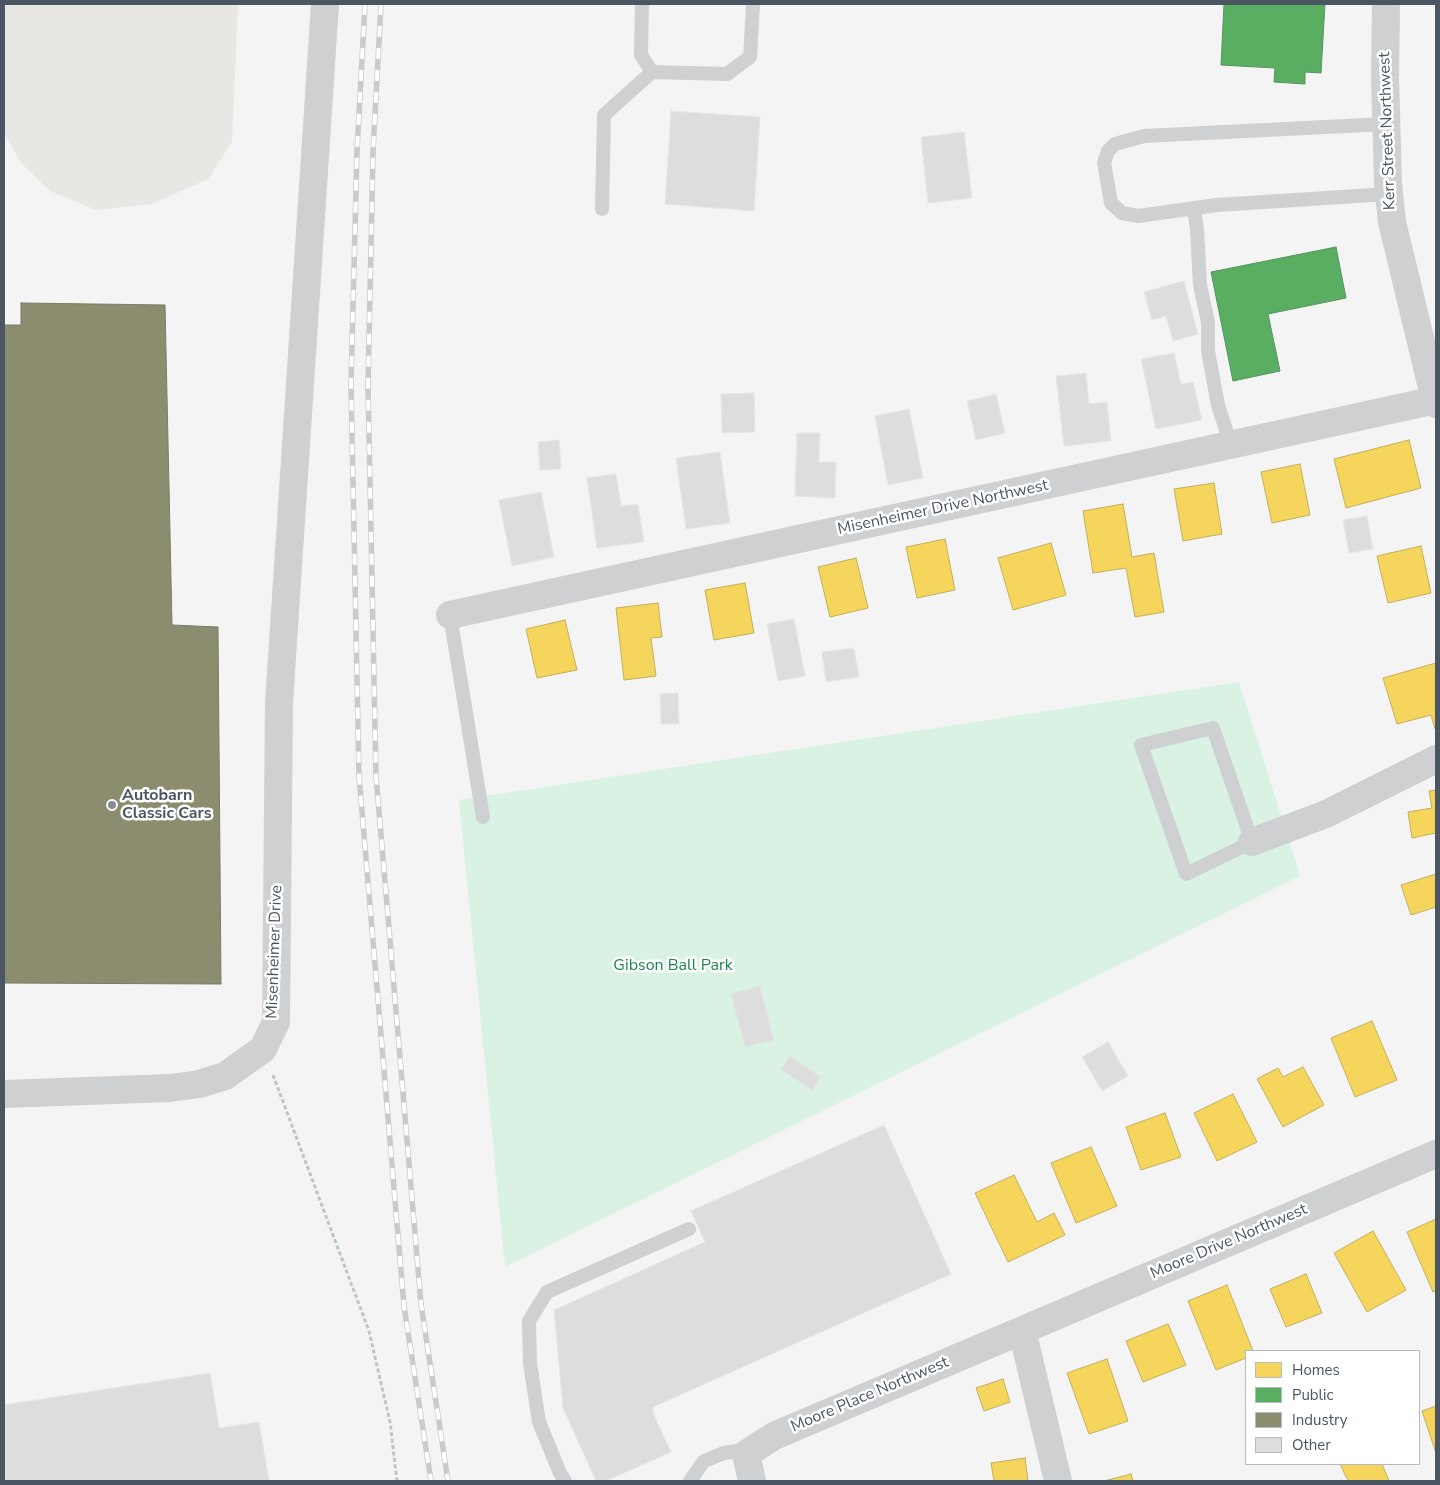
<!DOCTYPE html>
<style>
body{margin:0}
#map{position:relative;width:1440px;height:1485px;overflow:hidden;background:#f4f4f4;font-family:"Nunito Sans",sans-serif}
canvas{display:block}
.frame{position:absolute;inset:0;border:5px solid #4a5661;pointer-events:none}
.legend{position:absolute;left:1245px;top:1350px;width:175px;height:115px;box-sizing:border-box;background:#fff;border:1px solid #b7bbc0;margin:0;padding:6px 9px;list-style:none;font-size:15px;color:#4a5661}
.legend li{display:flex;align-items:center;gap:10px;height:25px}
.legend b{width:25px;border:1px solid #b7bbc0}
</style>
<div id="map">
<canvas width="1440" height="1485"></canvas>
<div class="frame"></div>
<ul class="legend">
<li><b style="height:14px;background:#f6d55c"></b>Homes</li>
<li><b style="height:14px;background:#5aae61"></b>Public</li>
<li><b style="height:14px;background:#8c8c6e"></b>Industry</li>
<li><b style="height:14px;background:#ddddde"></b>Other</li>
</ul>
</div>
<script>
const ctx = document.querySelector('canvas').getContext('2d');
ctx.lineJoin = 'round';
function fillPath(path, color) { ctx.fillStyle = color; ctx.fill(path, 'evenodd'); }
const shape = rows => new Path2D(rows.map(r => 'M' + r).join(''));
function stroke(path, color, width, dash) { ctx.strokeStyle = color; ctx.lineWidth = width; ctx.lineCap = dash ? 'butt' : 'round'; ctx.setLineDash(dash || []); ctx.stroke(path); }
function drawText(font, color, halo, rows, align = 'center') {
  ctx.font = font + ' "Nunito Sans",sans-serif'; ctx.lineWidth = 5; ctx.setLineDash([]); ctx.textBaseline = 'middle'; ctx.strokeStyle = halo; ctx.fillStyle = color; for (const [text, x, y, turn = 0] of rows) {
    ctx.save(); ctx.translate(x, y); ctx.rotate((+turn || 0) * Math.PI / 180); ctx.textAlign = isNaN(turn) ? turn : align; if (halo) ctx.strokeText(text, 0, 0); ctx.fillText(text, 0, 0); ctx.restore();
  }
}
fillPath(shape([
 [4,4,238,4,232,142,208,179,152,204,96,210,50,191,21,163,4,132]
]), '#e8e7e3');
fillPath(shape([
 [1239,682,1300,876,505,1267,459,800]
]), '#d9f2e3');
const homes = shape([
 [1409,440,1421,488,1346,508,1334,459,1409,440],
 [1300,464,1310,515,1272,523,1261,472,1300,464],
 [1214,483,1222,534,1183,541,1174,489,1214,483],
 [1123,504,1132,557,1154,553,1164,612,1135,617,1126,568,1093,573,1083,511,1123,504],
 [945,539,955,590,917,598,906,547,945,539],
 [1051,543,1066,595,1013,610,998,558,1051,543],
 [1421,546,1431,593,1388,603,1377,556,1421,546],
 [856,558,868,608,830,617,818,567,856,558],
 [745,583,754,633,714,640,705,590,745,583],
 [658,603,662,637,651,638,656,676,624,680,616,608,658,603],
 [565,620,577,670,537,678,526,629,565,620],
 [1436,663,1436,729,1435,729,1431,715,1397,724,1383,678,1436,663],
 [1436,790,1436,833,1412,838,1408,812,1432,808,1429,791,1436,790],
 [1436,874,1436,907,1411,915,1401,885,1436,874],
 [1372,1021,1397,1080,1355,1097,1331,1038,1372,1021],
 [1303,1067,1324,1105,1283,1127,1257,1079,1278,1068,1283,1077,1303,1067],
 [1233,1094,1257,1142,1217,1161,1194,1113,1233,1094],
 [1165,1113,1181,1157,1141,1170,1126,1127,1165,1113],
 [1091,1147,1117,1206,1076,1223,1051,1163,1091,1147],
 [1014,1175,1037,1222,1054,1213,1065,1235,1008,1262,975,1193,1014,1175],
 [1436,1219,1436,1291,1433,1292,1407,1232,1436,1219],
 [1373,1231,1406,1290,1367,1312,1334,1253,1373,1231],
 [1306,1274,1322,1313,1286,1327,1270,1289,1306,1274],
 [1227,1285,1253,1351,1246,1351,1246,1358,1216,1370,1188,1301,1227,1285],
 [1168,1324,1186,1365,1143,1382,1126,1341,1168,1324],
 [1107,1359,1128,1421,1089,1434,1067,1373,1107,1359],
 [1003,1379,1010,1402,984,1411,976,1388,1003,1379],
 [1436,1406,1436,1453,1422,1411,1436,1406],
 [1025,1458,1028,1481,994,1481,991,1463,1025,1458],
 [1340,1464,1382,1464,1389,1481,1348,1481,1340,1464],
 [1131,1474,1133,1481,1104,1481,1131,1474]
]);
fillPath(homes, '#f6d55c');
stroke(homes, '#c2af5e', 1);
const public = shape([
 [1224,4,1325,4,1321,73,1305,72,1305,84,1274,82,1275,68,1221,65,1224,4],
 [1336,247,1346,298,1268,314,1280,371,1233,381,1211,272,1336,247]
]);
fillPath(public, '#5aae61');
stroke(public, '#559461', 1);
const industry = shape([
 [21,303,165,305,172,625,218,627,221,984,4,983,4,325,21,325,21,303]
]);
fillPath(industry, '#8c8c6e');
stroke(industry, '#787c6a', 1);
const building = shape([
 [671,111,760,117,754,211,665,204,671,111],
 [964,132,972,198,928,203,921,137,964,132],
 [1184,281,1198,334,1173,341,1166,316,1152,320,1144,292,1184,281],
 [1174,353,1181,384,1193,382,1202,420,1156,429,1141,359,1174,353],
 [1086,373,1089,404,1107,402,1111,441,1064,446,1056,376,1086,373],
 [754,393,755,432,722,433,721,394,754,393],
 [996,394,1005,433,976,440,967,401,996,394],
 [909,409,923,478,888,485,875,416,909,409],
 [797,433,820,433,819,462,836,462,835,498,795,496,797,433],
 [559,440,561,469,540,470,538,442,559,440],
 [720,452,730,523,686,529,676,458,720,452],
 [616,474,621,506,638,504,644,542,597,548,587,478,616,474],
 [541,492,554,557,512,566,499,500,541,492],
 [1367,516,1373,549,1349,553,1343,520,1367,516],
 [794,619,805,676,778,681,767,624,794,619],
 [854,648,859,677,826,682,822,652,854,648],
 [678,693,679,724,661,724,660,694,678,693],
 [760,986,774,1040,745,1047,731,994,760,986],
 [1108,1042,1128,1076,1102,1091,1082,1057,1108,1042],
 [790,1056,821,1077,812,1090,781,1070,790,1056],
 [884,1125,951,1274,653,1407,653,1413,671,1452,606,1481,596,1481,563,1408,554,1310,705,1242,691,1211,884,1125],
 [210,1373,219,1428,259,1422,269,1481,4,1481,4,1405,210,1373]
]);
fillPath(building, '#ddddde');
stroke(building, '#e5e6e7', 1);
stroke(shape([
 [273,1075,369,1331,390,1422,397,1481]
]), '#bcc7c4', 3, [4, 2.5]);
stroke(shape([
 [642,4,641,55,652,72,727,74,750,57,753,4],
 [1386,124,1144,136,1115,144,1108,151,1104,163,1111,203,1122,213,1138,216,1217,205,1389,194],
 [602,209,604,115,652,72],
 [1194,209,1197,230,1200,285,1208,322,1208,351,1218,405,1231,445],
 [450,615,483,817],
 [1213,728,1252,842,1186,874,1141,745,1213,728],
 [565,1481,560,1473,539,1422,530,1363,529,1321,547,1292,689,1229],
 [690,1481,704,1461,724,1453,737,1451,746,1454]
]), '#ced0d2', 14);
stroke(shape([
 [450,615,1436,400],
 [1252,842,1326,814,1436,759],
 [4,1094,170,1088,199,1084,225,1076,263,1049,276,1022,279,703,325,4],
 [1022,1330,1058,1481],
 [752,1481,746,1454,774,1436,1436,1154]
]), '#ced0d2', 28);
stroke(shape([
 [1386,4,1385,77,1388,184,1392,222,1436,404]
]), '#ced0d2', 28);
const rail = shape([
 [365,4,357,151,351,384,359,776,404,1306,431,1481],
 [381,4,373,152,368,385,376,776,421,1304,448,1481]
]);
stroke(rail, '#c9cacc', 5.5);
stroke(rail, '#fff', 4, [11]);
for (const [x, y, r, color] of [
 [112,805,5,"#868d94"]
]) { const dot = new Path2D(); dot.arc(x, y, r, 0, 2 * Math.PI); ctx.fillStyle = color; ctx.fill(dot); stroke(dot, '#fff', 2); }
drawText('16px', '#4a5661', '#fff', [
 ["Kerr Street Northwest",1388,131,-92],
 ["Misenheimer Drive Northwest",943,508,-12],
 ["Misenheimer Drive",275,952,-88],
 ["Moore Drive Northwest",1229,1242,-23],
 ["Moore Place Northwest",870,1395,-23]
]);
drawText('bold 16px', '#4a5661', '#fff', [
 ["Autobarn",122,796],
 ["Classic Cars",122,814]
], 'left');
drawText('16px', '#17864f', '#fff', [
 ["Gibson Ball Park",673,966]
]);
</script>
